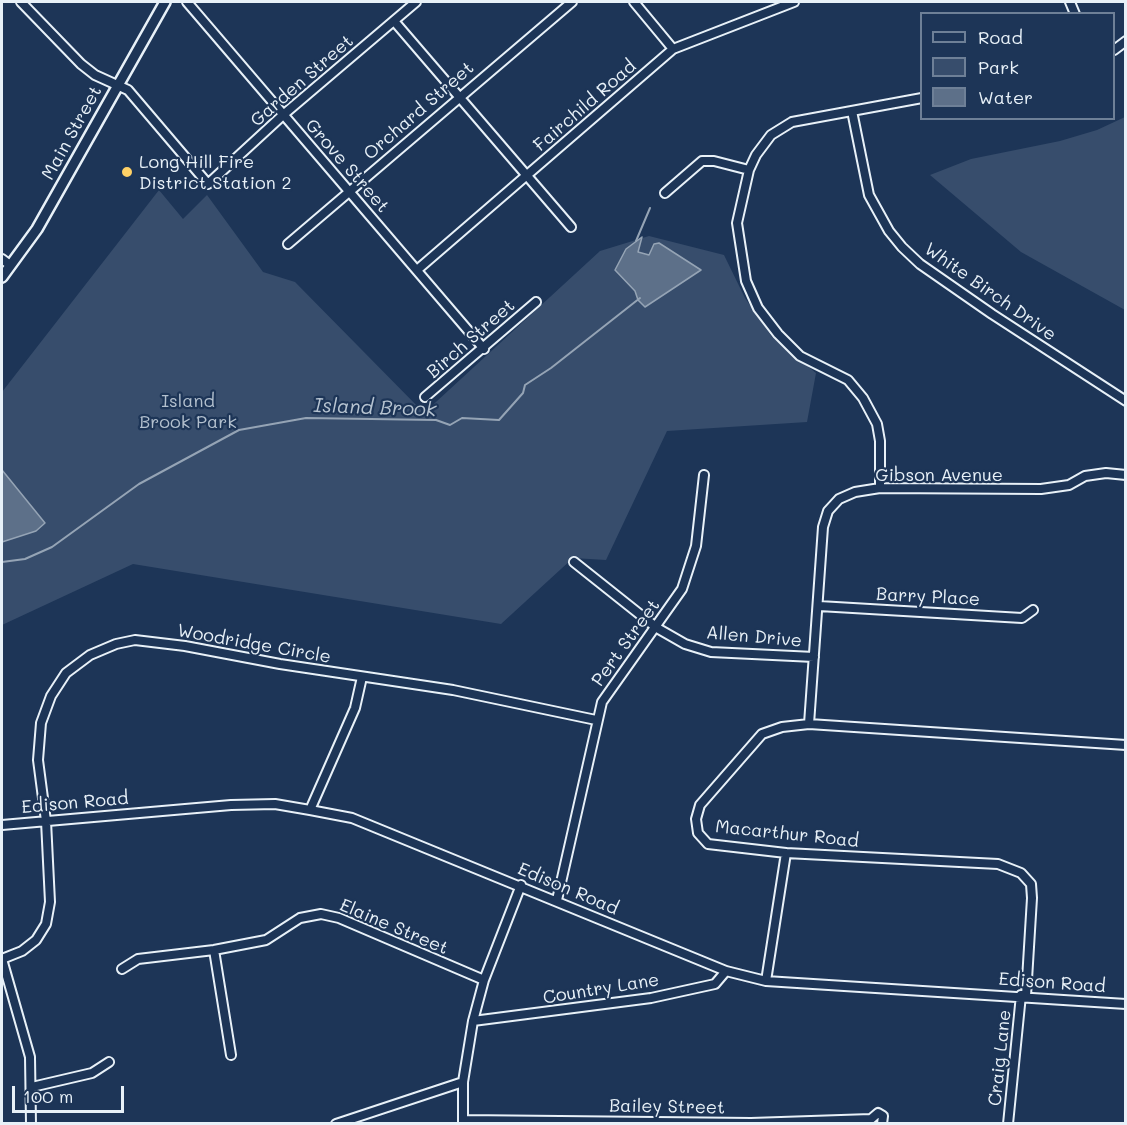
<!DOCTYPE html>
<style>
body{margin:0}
#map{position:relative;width:1127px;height:1125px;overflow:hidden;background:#1d3557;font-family:Mali,sans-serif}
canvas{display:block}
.frame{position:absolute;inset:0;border:3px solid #e8f1f8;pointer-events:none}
.legend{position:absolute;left:920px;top:12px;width:195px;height:108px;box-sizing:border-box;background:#1d3557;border:2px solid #6e8097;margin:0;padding:8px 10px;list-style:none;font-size:18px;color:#e8f1f8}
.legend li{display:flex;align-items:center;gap:12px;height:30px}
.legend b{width:30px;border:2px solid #6e8097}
.scale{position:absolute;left:12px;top:1086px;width:112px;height:27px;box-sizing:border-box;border:3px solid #e8f1f8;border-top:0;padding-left:8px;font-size:18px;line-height:21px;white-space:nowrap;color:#e8f1f8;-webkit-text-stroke:4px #1d3557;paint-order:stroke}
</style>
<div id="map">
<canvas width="1127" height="1125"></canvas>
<div class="frame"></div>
<ul class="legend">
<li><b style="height:8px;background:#1d3557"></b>Road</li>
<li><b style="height:16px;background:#374d6c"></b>Park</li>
<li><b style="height:16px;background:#5d7089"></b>Water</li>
</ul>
<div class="scale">100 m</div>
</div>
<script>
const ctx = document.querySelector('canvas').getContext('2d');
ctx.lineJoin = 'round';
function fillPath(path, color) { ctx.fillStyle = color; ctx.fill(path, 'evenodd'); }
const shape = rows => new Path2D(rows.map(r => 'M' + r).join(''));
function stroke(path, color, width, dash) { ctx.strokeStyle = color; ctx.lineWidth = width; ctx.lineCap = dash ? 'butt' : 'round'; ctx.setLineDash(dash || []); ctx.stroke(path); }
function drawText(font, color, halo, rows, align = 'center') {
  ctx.font = font + ' Mali,sans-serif'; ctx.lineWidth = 4.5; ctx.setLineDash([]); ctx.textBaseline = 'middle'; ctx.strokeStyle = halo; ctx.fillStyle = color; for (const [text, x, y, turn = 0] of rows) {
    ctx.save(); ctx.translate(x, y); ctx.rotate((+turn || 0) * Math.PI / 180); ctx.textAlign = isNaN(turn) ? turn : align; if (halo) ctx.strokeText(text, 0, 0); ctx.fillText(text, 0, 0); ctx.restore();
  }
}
fillPath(shape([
 [1125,117,1125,310,1021,252,930,175,971,159,1060,141,1097,130],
 [159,190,183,219,207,195,263,272,295,282,424,413,600,251,649,236,724,255,745,298,772,337,816,373,807,422,667,431,606,560,573,558,501,624,133,564,2,625,2,392]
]), '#374d6c');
const water = shape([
 [642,237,638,252,649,255,654,244,659,243,701,270,645,307,638,300,635,291,615,270,626,249,642,237],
 [2,470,45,523,36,531,2,542,2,470]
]);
fillPath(water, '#5d7089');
stroke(water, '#95a4b5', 1.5);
stroke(shape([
 [636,241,650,208],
 [2,562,25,559,52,547,139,484,239,430,306,418,436,420,450,425,462,418,499,420,523,393,525,385,551,368,640,298]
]), '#95a4b5', 2);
const minor = shape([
 [21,2,81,64,95,75,128,90,208,184,283,115,416,2],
 [187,2,484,349],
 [634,2,673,49],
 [1070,2,1075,14],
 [394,21,571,227],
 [1114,50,1126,41],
 [852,111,869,195,889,231,902,247,920,264,992,314,1126,401],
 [665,193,702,161,714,161,749,170],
 [288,244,572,2],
 [2,259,10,265],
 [417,270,673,49,794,2],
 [425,397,536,302],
 [880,488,880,441,877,424,863,398,848,380,800,356,778,334,758,308,746,281,737,223,749,170,756,155,771,135,792,122,922,98],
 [574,562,657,628,685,644,711,652,814,657],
 [819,606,1022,618,1033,610],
 [809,724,823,527,828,511,839,499,855,492,880,488,1041,489,1069,485,1085,476,1106,473,1126,475],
 [310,810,355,708,362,677],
 [2,825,231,805,275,804,310,810,352,818,726,971,766,981,1126,1004],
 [557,900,602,702,682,589,696,546,704,475],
 [214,950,231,1055],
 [122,969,138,959,214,950,266,940,300,918,321,914,339,918,484,980],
 [766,981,786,853],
 [1026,996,1032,898,1031,884,1021,873,998,864,786,853,708,844,698,833,696,819,700,805,762,734,782,727,809,724,1126,745],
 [473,1021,651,998,715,984,726,971],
 [32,1087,92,1073,109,1062],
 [464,1120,751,1123,871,1119,878,1113,883,1116,882,1124],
 [31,1124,30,1057,2,959,22,951,36,940,46,924,50,902,46,821,38,760,41,723,51,696,66,673,90,655,116,644,135,640,185,646,280,664,453,690,596,720],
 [336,1124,463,1082],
 [463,1124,463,1082,473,1021,484,980,521,885],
 [1008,1124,1021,995]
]);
const major = shape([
 [2,277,37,229,165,2]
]);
stroke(minor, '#e8f1f8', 12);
stroke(major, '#e8f1f8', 14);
stroke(minor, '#1d3557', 8);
stroke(major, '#1d3557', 9);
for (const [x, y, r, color] of [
 [127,172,6,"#ffd166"]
]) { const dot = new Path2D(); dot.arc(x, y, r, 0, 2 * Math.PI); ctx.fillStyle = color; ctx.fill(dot); stroke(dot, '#1d3557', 2); }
drawText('18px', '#e8f1f8', '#1d3557', [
 ["Garden Street",302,81,-41],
 ["Fairchild Road",585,106,-41],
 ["Orchard Street",419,111,-41],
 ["Main Street",72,133,-61],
 ["Grove Street",347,166,49],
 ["White Birch Drive",990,292,35],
 ["Birch Street",471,339,-41],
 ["Gibson Avenue",939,475],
 ["Barry Place",928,597,3],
 ["Allen Drive",754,637,5],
 ["Pert Street",626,643,-54],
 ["Woodridge Circle",254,644,10],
 ["Edison Road",75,803,-5],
 ["Macarthur Road",787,834,6],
 ["Edison Road",568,889,23],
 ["Elaine Street",394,927,23],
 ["Edison Road",1052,983,4],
 ["Country Lane",601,989,-9],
 ["Craig Lane",1000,1058,-84],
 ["Bailey Street",667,1107,1]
]);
drawText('18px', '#e8f1f8', '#1d3557', [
 ["Long Hill Fire",139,162],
 ["District Station 2",139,183]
], 'left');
drawText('18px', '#b3c0ce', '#1d3557', [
 ["Island",188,401],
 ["Brook Park",188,422]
]);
drawText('italic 20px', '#b7c4d1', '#1d3557', [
 ["Island Brook",375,408,2]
]);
</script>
